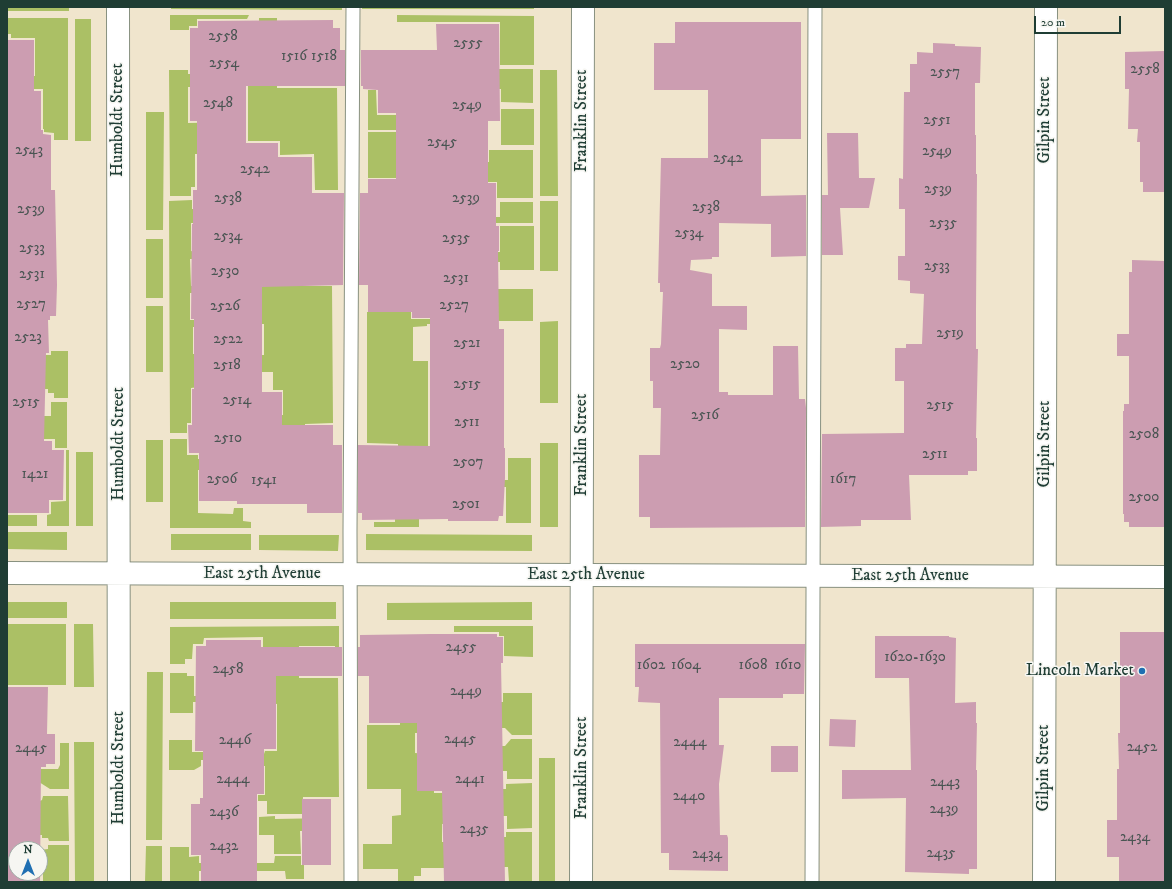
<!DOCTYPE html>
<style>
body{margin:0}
#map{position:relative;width:1172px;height:889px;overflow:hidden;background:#f0e5cd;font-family:"IM FELL DW Pica",serif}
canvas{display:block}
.frame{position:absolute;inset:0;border:8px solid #1f3d34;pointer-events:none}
.north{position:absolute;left:8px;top:841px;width:40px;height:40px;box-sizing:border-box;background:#f6f6f2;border:1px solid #a0aca6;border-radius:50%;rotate:0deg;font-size:11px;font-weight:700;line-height:16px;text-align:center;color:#1f3d34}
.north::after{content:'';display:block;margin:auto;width:14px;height:18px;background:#1f6fb2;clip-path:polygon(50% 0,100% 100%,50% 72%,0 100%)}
.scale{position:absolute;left:1034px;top:16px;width:87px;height:18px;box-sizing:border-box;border:2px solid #1f3d34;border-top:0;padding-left:5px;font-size:12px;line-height:14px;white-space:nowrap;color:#1f3d34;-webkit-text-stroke:3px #f6f6f2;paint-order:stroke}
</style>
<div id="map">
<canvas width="1172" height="889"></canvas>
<div class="frame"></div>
<div class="north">N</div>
<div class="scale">20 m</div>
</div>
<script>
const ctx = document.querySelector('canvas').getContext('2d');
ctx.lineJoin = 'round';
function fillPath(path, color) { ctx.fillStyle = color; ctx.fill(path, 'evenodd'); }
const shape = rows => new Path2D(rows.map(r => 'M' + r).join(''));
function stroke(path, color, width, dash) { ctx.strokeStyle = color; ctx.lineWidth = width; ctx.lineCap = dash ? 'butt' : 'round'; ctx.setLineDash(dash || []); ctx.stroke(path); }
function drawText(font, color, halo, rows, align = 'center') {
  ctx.font = font + ' "IM FELL DW Pica",serif'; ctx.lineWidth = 3; ctx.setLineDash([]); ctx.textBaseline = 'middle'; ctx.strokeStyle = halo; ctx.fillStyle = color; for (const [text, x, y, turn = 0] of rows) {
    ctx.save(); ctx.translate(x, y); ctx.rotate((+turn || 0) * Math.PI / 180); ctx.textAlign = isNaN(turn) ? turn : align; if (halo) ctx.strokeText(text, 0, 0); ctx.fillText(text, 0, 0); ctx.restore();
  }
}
fillPath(shape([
 [7,7,69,7,69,11,7,11],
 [171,7,342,7,342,10,171,9],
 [362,7,534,7,534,9,362,9],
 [170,15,249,15,247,19,197,19,197,26,189,26,189,30,170,30],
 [397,15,534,16,534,65,500,65,500,22,397,22],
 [7,18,68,18,68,140,54,140,54,133,44,132,44,129,43,129,43,89,7,89,13,75,35,76,35,38,11,38,11,34,7,34],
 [259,18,277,18,277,88,337,88,338,190,315,190,314,154,280,155,280,141,248,141,248,84,259,83],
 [75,19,91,19,91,141,75,141],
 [480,69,533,69,533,103,501,102,501,89,457,89],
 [169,70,188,70,188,74,197,74,197,87,188,87,188,123,246,122,207,154,195,154,195,187,191,187,191,196,170,196],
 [540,70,557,70,558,196,540,196],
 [368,90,376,90,377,115,410,115,413,130,368,130],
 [501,109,534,109,534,145,501,145],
 [146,112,164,112,163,230,146,230],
 [368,132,396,132,396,155,412,155,402,178,368,178],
 [489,150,533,150,533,198,497,198,497,182,434,182,434,162,489,162],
 [192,200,192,209,196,209,197,223,191,223,191,251,195,252,201,259,190,259,191,286,200,287,200,293,190,293,190,320,200,320,200,327,193,327,193,354,203,354,199,387,191,388,191,423,187,423,187,433,170,433,169,201],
 [540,201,558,201,558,271,540,271],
 [500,202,533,202,533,223,436,223,436,217,500,217],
 [500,226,534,226,534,270,500,270,500,262,491,262,491,252,500,252],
 [146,239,163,239,163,298,146,298],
 [299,257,299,286,332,286,333,423,305,424,305,440,332,458,259,416,283,415,283,390,273,390,273,372,256,372,255,355,264,355,264,324,251,324,260,287],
 [492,289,533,289,533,321,494,321],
 [411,298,411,319,434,319,434,324,427,324,427,326,413,327,413,361,428,361,428,481,419,481,419,527,374,527,374,522,395,522,395,490,398,466,398,444,367,443,367,312,402,312],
 [146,306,163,306,163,372,146,372],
 [558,321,558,403,540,403,540,322],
 [51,351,68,351,68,398,54,398,54,393,48,393,48,389,12,389,7,355,51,355],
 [51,402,67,402,67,448,55,448,55,439,32,439,7,416,51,416],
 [170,439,187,439,187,455,198,455,198,459,249,458,249,470,198,470,198,513,233,514,234,508,243,508,243,521,251,522,251,528,170,528],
 [146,440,163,440,163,502,146,502],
 [540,443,558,443,558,527,540,527],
 [66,450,69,450,69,526,47,526,47,515,51,514,51,502,66,501],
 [76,452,93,452,93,526,76,526],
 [508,458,531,458,531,523,506,523,506,487,503,487,503,480,508,480],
 [7,515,37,515,37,526,7,526],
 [7,532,67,532,67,550,7,549],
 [171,534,251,534,251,550,171,550],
 [366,534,532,535,532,551,366,550],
 [259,535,339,535,338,551,259,550],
 [7,602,67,602,67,618,7,618],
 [170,602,336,602,336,619,170,619],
 [532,602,532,620,387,620,387,603],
 [7,624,66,624,66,685,7,685],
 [74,624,93,624,94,687,74,687],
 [339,626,339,649,335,650,335,646,299,646,299,678,338,678,339,797,303,797,302,814,267,814,267,801,258,801,258,795,265,795,265,766,255,766,255,754,264,754,265,751,277,751,277,704,265,703,263,700,263,637,204,638,203,644,193,644,192,659,185,659,185,664,170,664,170,627],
 [454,626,533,626,533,657,504,656,504,636,499,636,499,632,454,632],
 [147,672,163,672,162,840,146,840],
 [170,673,187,673,187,676,194,676,194,696,204,696,204,702,193,702,193,713,170,713],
 [503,693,532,693,532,735,512,735,505,728,498,728,497,702,503,702],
 [400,702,427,733,415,733,415,753,427,754,434,773,434,793,443,793,449,824,442,824,442,842,449,842,497,868,421,868,421,876,414,876,414,882,398,882,398,869,363,869,363,844,392,844,392,816,401,815,401,789,367,789,367,725,400,725],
 [511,739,532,739,532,779,507,779,507,771,498,771,498,746,505,746],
 [169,740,192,740,192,752,252,752,252,760,201,760,201,766,194,770,169,770],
 [74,742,94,742,94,882,75,882],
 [60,743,69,743,69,789,50,789,39,782,28,769,58,769,60,765],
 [539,758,555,758,555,882,539,882],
 [532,783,532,828,507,829,507,816,499,816,497,789,506,789,506,784],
 [43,796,68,796,69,841,49,841,48,838,42,838,42,835,40,835,40,801,42,800],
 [275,816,275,819,330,818,330,831,300,831,301,854,274,854,274,835,259,835,259,817],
 [506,832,532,832,532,882,509,882,508,867,499,867,499,837,506,837],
 [48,845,69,845,69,882,43,882,43,869,40,868,40,850,48,849],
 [146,846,162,846,162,882,145,882],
 [170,847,189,847,189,857,199,856,199,863,274,863,275,856,301,856,301,865,304,865,304,879,286,879,285,871,199,871,199,882,170,882]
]), '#abc065');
fillPath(shape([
 [333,20,333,28,340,28,340,50,345,50,345,86,246,86,246,143,278,143,278,157,312,157,312,193,344,193,343,285,262,287,262,392,282,392,282,425,333,425,333,445,342,445,342,513,307,513,307,504,237,504,237,501,199,501,199,453,189,453,188,425,192,425,192,389,194,389,194,319,191,319,192,224,193,224,193,190,197,190,197,121,190,121,190,28,198,28,198,21],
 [675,22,801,22,801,139,761,139,761,196,806,195,806,256,771,257,771,224,719,223,719,257,712,257,712,259,691,260,690,270,712,274,712,306,747,306,747,330,719,329,719,392,728,392,728,395,773,395,773,346,798,346,799,399,805,399,806,408,805,527,650,528,650,517,639,517,639,455,660,455,661,408,653,408,653,381,650,381,650,348,660,348,661,344,663,292,660,292,660,283,658,283,661,158,708,158,708,90,654,90,654,43,675,43],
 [436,24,499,24,500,121,488,121,488,183,496,183,496,226,499,226,499,251,498,251,499,329,504,329,504,448,505,448,505,478,503,516,499,516,498,521,448,521,448,519,362,520,362,513,358,513,358,445,430,446,430,318,412,318,412,312,368,312,368,285,359,285,360,193,368,193,368,179,396,179,396,113,378,113,378,90,363,89,363,86,361,86,361,50,437,50],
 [7,40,34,40,34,91,41,91,41,130,43,130,43,134,51,135,51,190,55,190,57,285,56,316,50,316,50,320,48,320,49,353,46,353,44,441,52,441,52,450,64,450,63,500,49,500,49,513,7,513],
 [933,43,955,44,955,46,981,47,980,83,975,83,975,135,976,135,976,174,977,174,976,309,976,349,978,349,976,438,977,438,977,471,968,471,968,475,909,475,911,520,861,520,861,526,821,527,822,434,904,433,904,381,895,381,895,348,906,348,906,344,922,344,924,294,910,293,910,281,898,280,898,256,905,256,905,209,899,209,899,178,903,179,904,92,910,92,910,64,917,64,917,52,933,53],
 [1165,51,1165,192,1143,192,1143,182,1140,182,1140,142,1137,142,1138,129,1128,129,1129,89,1125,89,1125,52],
 [827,133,858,133,859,178,875,178,869,208,840,208,843,255,822,255,822,195,828,195],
 [1132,260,1165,261,1165,527,1129,527,1129,522,1124,522,1124,514,1123,514,1123,411,1124,411,1124,404,1129,404,1129,356,1117,356,1117,334,1129,334,1129,272,1132,272],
 [1120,632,1165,632,1164,882,1119,882,1119,857,1107,857,1107,820,1117,820,1117,769,1119,769,1118,733,1120,733],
 [431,634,497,634,497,637,503,637,503,663,501,663,505,882,444,882,442,791,417,791,417,723,369,723,369,676,358,676,358,647,360,647,360,635],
 [875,636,949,636,949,637,956,638,955,703,976,702,976,723,977,723,976,770,977,770,977,869,969,869,969,874,905,872,906,798,842,799,842,770,911,770,909,678,875,678],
 [206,640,261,640,261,647,342,647,342,676,276,676,276,749,264,749,264,794,257,794,257,882,201,882,201,855,191,855,191,804,200,804,200,798,203,798,203,751,195,751,196,646,206,646],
 [635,644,805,644,804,694,783,694,783,698,719,698,719,745,724,745,719,784,720,835,727,835,728,838,728,871,669,870,669,853,661,853,660,703,638,702,639,687,635,687],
 [7,687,48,687,47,734,55,734,55,764,46,764,46,767,41,767,40,882,7,882],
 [16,849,40,849,40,873,16,873],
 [830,719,856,720,855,747,829,746],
 [771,746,798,746,798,772,771,772],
 [302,799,331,799,331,865,302,865]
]), '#cc9db1');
const service = shape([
 [351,882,350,530,353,7],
 [812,882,815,7]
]);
const minor = shape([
 [118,7,119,882],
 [7,573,1165,577],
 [1044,882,1046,7]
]);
const tertiary = shape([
 [581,882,583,7]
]);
stroke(service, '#889180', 15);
stroke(minor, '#889180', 24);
stroke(tertiary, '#889180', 24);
stroke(service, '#fff', 13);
stroke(minor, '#fff', 22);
stroke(tertiary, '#fff', 22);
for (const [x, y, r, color] of [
 [1142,671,4,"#1f6fb2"]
]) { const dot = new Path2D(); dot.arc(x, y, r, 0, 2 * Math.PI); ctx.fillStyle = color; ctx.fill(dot); stroke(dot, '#f6f6f2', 1.5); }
drawText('15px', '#4a5553', null, [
 ["2558",223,37],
 ["2555",468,44],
 ["1516",294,57],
 ["1518",324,57],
 ["2554",224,64],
 ["2558",1145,70],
 ["2557",945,73],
 ["2548",218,104],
 ["2549",467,106],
 ["2551",937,121],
 ["2545",442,143],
 ["2543",29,151],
 ["2549",937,152],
 ["2542",728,159],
 ["2542",255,170],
 ["2539",938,190],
 ["2538",228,199],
 ["2539",466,199],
 ["2538",706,208],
 ["2539",31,210],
 ["2535",943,224],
 ["2534",689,234],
 ["2534",228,237],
 ["2535",456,239],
 ["2533",32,249],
 ["2533",937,267],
 ["2530",225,272],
 ["2531",32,275],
 ["2531",456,279],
 ["2527",31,305],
 ["2527",454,306],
 ["2526",225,307],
 ["2519",950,334],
 ["2523",28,338],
 ["2522",228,340],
 ["2521",467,344],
 ["2520",685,365],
 ["2518",227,366],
 ["2515",467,385],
 ["2514",237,401],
 ["2515",26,403],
 ["2515",940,406],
 ["2516",705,416],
 ["2511",467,423],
 ["2508",1144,435],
 ["2510",228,439],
 ["2511",935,455],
 ["2507",468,463],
 ["1421",35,475],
 ["2506",222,480],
 ["1617",843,480],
 ["1541",264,481],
 ["2500",1144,498],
 ["2501",466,505],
 ["2455",461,648],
 ["1620-1630",915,658],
 ["1602",651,666],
 ["1604",686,666],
 ["1608",753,666],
 ["1610",788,666],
 ["2458",228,670],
 ["2449",466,692],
 ["2445",460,740],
 ["2446",235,741],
 ["2444",690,743],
 ["2452",1142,748],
 ["2445",31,749],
 ["2444",233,780],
 ["2441",470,780],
 ["2443",945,783],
 ["2440",689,797],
 ["2439",944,810],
 ["2436",224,813],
 ["2435",474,830],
 ["2434",1135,838],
 ["2432",224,847],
 ["2435",941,854],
 ["2434",707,855]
]);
drawText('17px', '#1f3d34', '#f6f6f2', [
 ["Humboldt Street",118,120,-90],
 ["Gilpin Street",1045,120,-90],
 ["Franklin Street",582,121,-90],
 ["Humboldt Street",119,444,-90],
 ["Gilpin Street",1045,444,-90],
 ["Franklin Street",582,445,-90],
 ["East 25th Avenue",262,574],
 ["East 25th Avenue",586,575],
 ["East 25th Avenue",910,576],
 ["Humboldt Street",119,768,-90],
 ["Franklin Street",582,768,-90],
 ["Gilpin Street",1044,768,-90]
]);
drawText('17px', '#1f3d34', '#f6f6f2', [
 ["Lincoln Market",1134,671]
], 'right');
</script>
